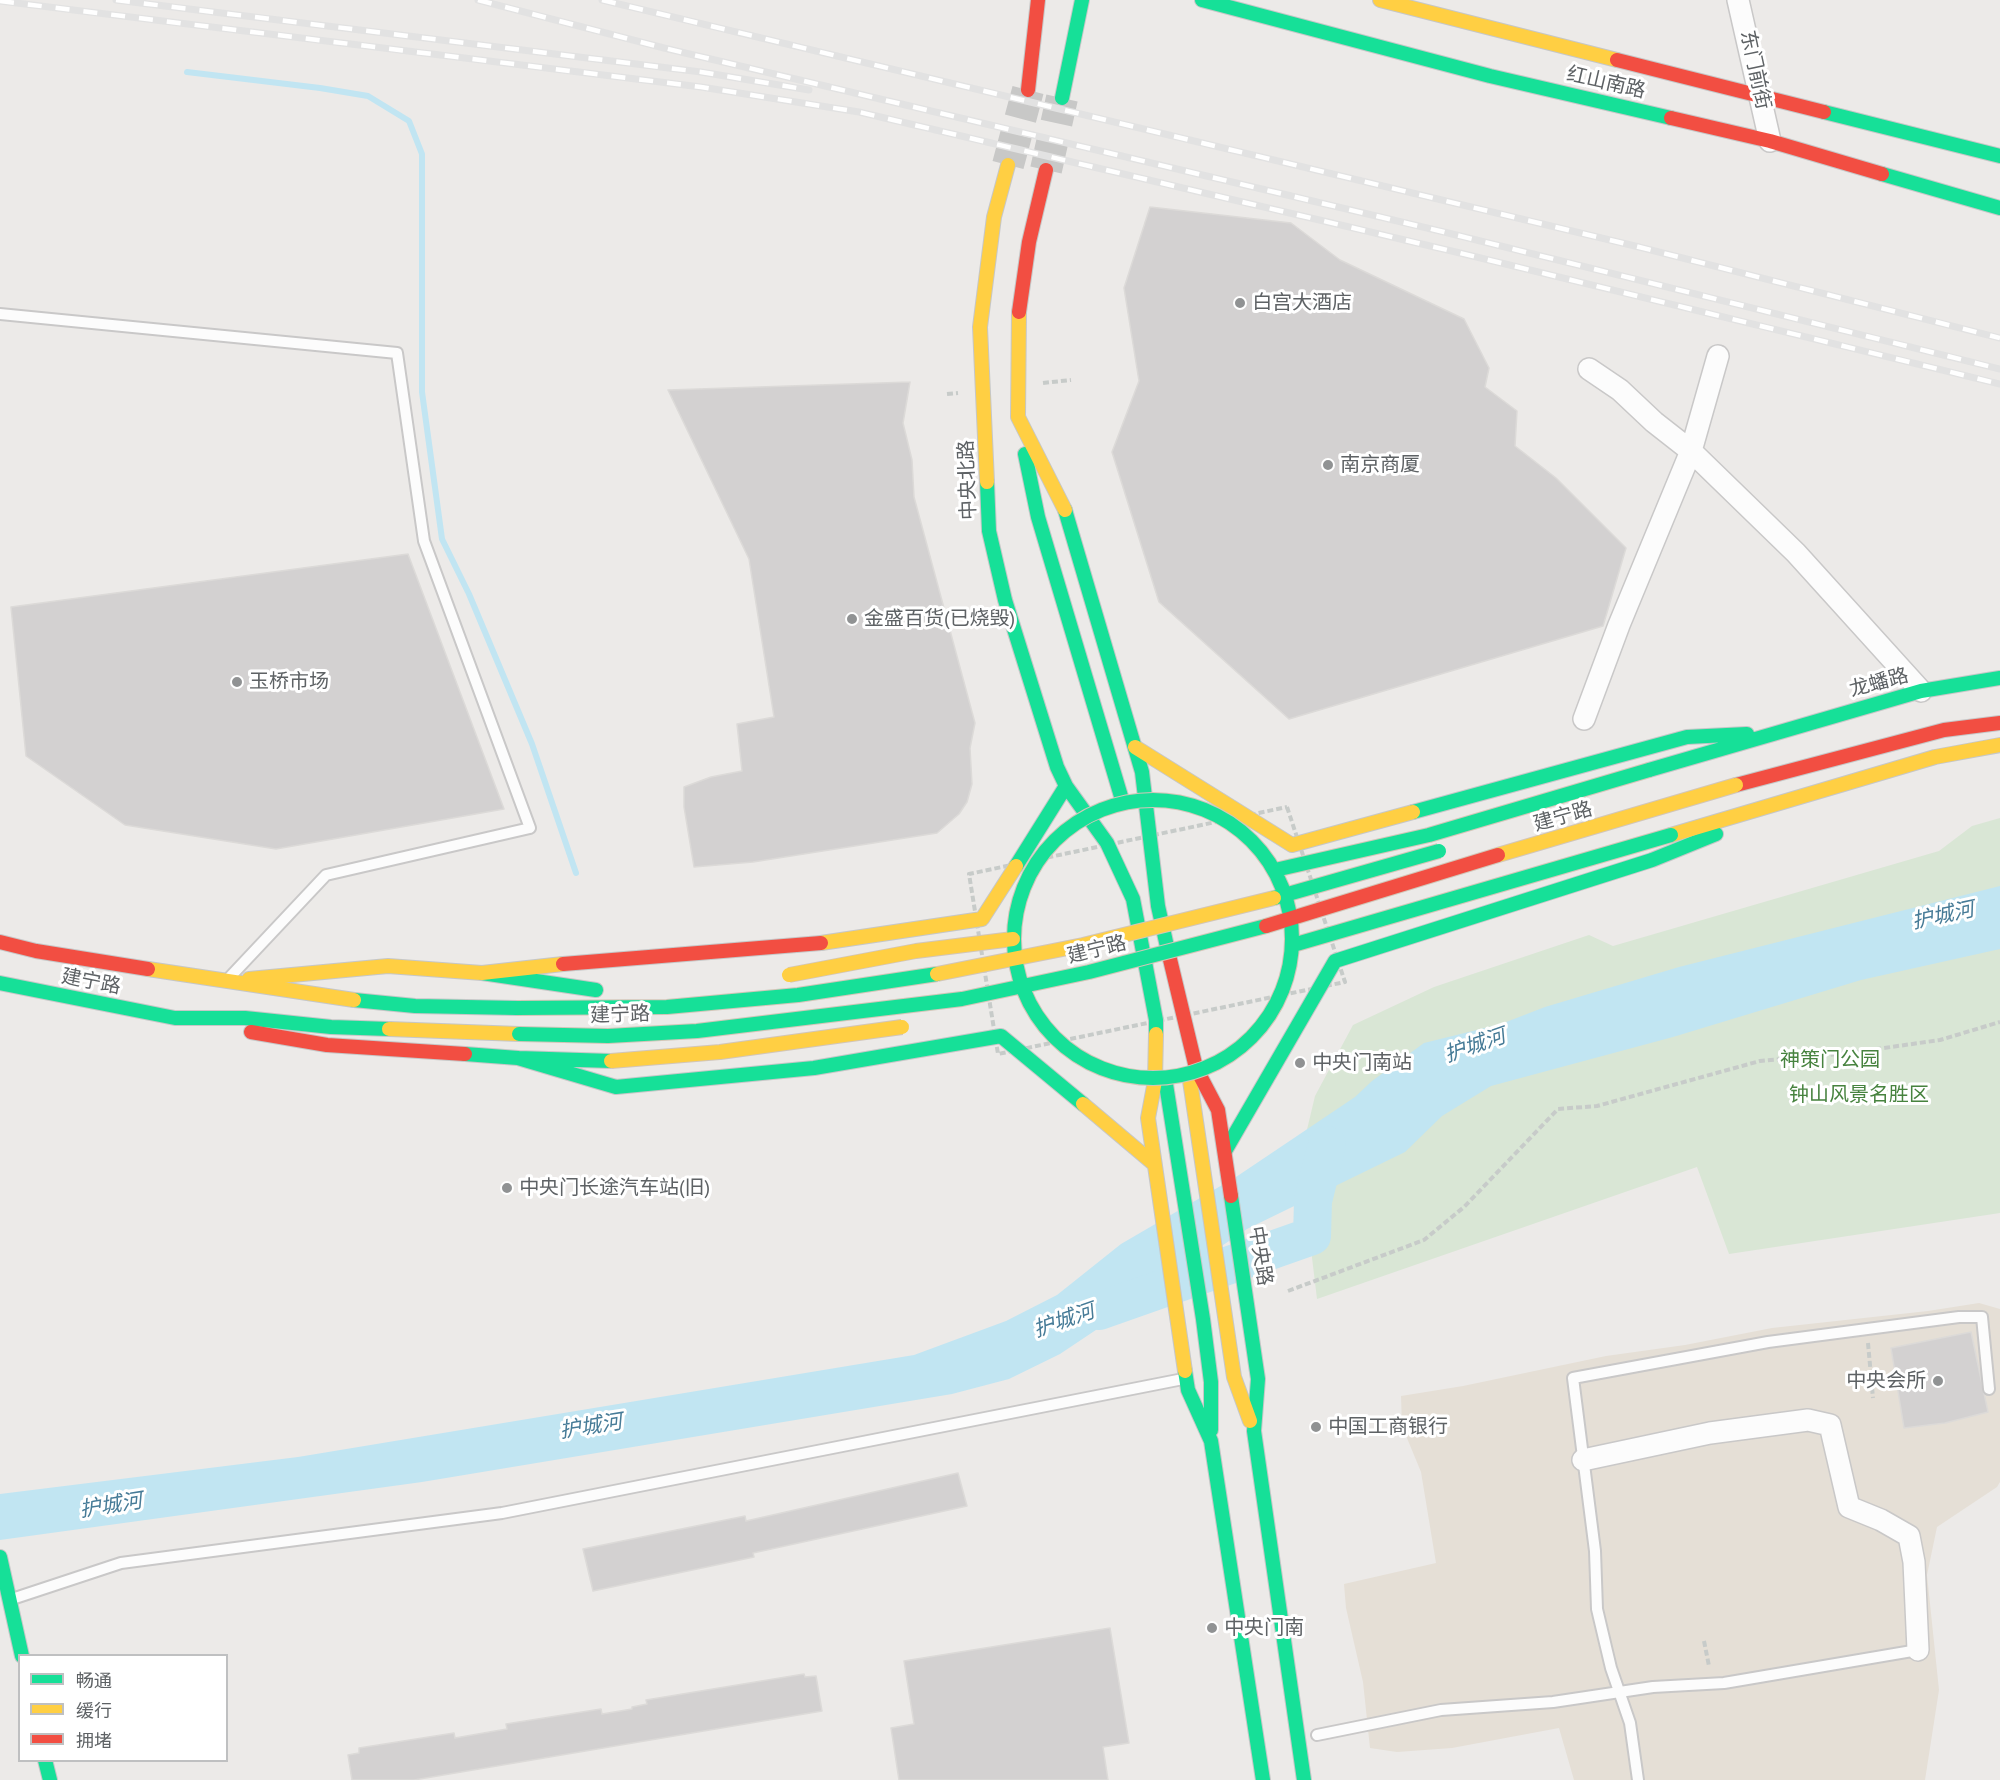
<!DOCTYPE html>
<meta charset="utf-8">
<style>
body{margin:0}
#map{position:relative;width:2000px;height:1780px;overflow:hidden;background:#eceae8;font-family:"PT Sans","Noto Sans SC",sans-serif}
canvas{display:block}
.legend{position:absolute;left:18px;top:1654px;width:210px;height:108px;box-sizing:border-box;background:#fff;border:2px solid #bfc0c1;margin:0;padding:8px 10px;list-style:none;font-size:18px;color:#5e6265}
.legend li{display:flex;align-items:center;gap:12px;height:30px}
.legend b{width:30px;border:2px solid #bfc0c1}
</style>
<div id="map">
<canvas width="2000" height="1780"></canvas>
<ul class="legend">
<li><b style="height:8px;background:#16e098"></b>畅通</li>
<li><b style="height:8px;background:#ffcf43"></b>缓行</li>
<li><b style="height:8px;background:#f24e42"></b>拥堵</li>
</ul>
</div>
<script>
const ctx = document.querySelector('canvas').getContext('2d');
ctx.lineJoin = 'round';
function fillPath(path, color) { ctx.fillStyle = color; ctx.fill(path, 'evenodd'); }
const shape = rows => new Path2D(rows.map(r => 'M' + r).join(''));
function stroke(path, color, width, dash) { ctx.strokeStyle = color; ctx.lineWidth = width; ctx.lineCap = dash ? 'butt' : 'round'; ctx.setLineDash(dash || []); ctx.stroke(path); }
function drawText(font, color, halo, rows, align = 'center') {
  ctx.font = font + ' "PT Sans","Noto Sans SC",sans-serif'; ctx.lineWidth = 6; ctx.setLineDash([]); ctx.textBaseline = 'middle'; ctx.strokeStyle = halo; ctx.fillStyle = color; for (const [text, x, y, turn = 0] of rows) {
    ctx.save(); ctx.translate(x, y); ctx.rotate((+turn || 0) * Math.PI / 180); ctx.textAlign = isNaN(turn) ? turn : align; if (halo) ctx.strokeText(text, 0, 0); ctx.fillText(text, 0, 0); ctx.restore();
  }
}
fillPath(shape([
 [1979,1303,2000,1309,2000,1482,1997,1487,1937,1527,1927,1575,1939,1690,1925,1780,1574,1780,1559,1728,1452,1748,1397,1752,1370,1748,1363,1682,1346,1608,1344,1584,1436,1563,1421,1472,1402,1426,1401,1396,1463,1386,1606,1356,1685,1345,1772,1328,1928,1311]
]), '#e5dfd6');
fillPath(shape([
 [2000,818,2000,1213,1729,1254,1697,1167,1317,1299,1310,1241,1300,1232,1307,1218,1303,1183,1305,1138,1315,1096,1353,1025,1434,987,1589,935,1613,946,1939,851,1972,826]
]), '#d9e6d5');
fillPath(shape([
 [2000,886,2000,949,1861,980,1673,1037,1491,1086,1442,1116,1405,1152,1247,1229,1060,1354,1009,1379,952,1394,422,1482,0,1540,0,1494,298,1457,914,1355,1006,1321,1057,1295,1121,1244,1236,1177,1355,1097,1372,1081,1424,1043,1501,1024,1545,1007,1679,967]
]), '#c1e5f2');
stroke(shape([
 [187,72,320,88,368,96,409,121,422,154,422,392,442,539,469,594,532,744,576,873]
]), '#c1e5f2', 6);
stroke(shape([
 [1099,1311,1312,1236,1313,1201,1327,1145]
]), '#c1e5f2', 38);
const building = shape([
 [1150,207,1291,223,1340,260,1464,319,1489,368,1485,387,1517,411,1515,446,1556,478,1626,548,1603,626,1289,719,1159,602,1112,452,1139,381,1124,288,1150,207],
 [910,382,903,423,912,460,914,497,975,723,970,748,972,784,967,802,959,814,937,833,753,862,694,867,684,807,684,787,711,777,742,771,737,724,774,717,749,559,668,390,910,382],
 [408,554,504,809,276,849,125,825,26,756,11,607,408,554],
 [1971,1332,1988,1412,1945,1423,1904,1428,1891,1348,1971,1332],
 [958,1473,967,1506,753,1553,754,1557,593,1591,583,1549,745,1516,746,1521,958,1473],
 [1110,1628,1129,1743,1103,1747,1108,1780,899,1780,891,1728,914,1724,904,1661,1110,1628],
 [804,1674,805,1677,816,1676,822,1711,414,1780,352,1780,348,1755,359,1753,359,1748,454,1733,455,1738,495,1731,507,1729,506,1724,601,1709,602,1714,632,1709,632,1707,647,1704,646,1700,804,1674]
]);
fillPath(building, '#d3d1d1');
stroke(building, '#dcdad8', 1.5);
stroke(shape([
 [1008,165,1028,90],
 [1046,170,1062,98]
]), '#c8c8c7', 32, [32, 16]);
const lane = shape([
 [0,314,397,353,424,541,530,828,326,875,230,977],
 [9,1600,121,1563,502,1513,1183,1379],
 [1317,1735,1441,1710,1553,1702,1653,1687,1724,1683,1918,1650],
 [1638,1780,1630,1723,1611,1668,1597,1609,1595,1551,1573,1378,1768,1342,1959,1317,1982,1317,1989,1389]
]);
const street = shape([
 [1738,0,1770,141],
 [1589,369,1620,390,1654,422,1691,451,1796,553,1921,691],
 [1584,719,1619,625,1691,451,1718,356],
 [1583,1460,1710,1433,1808,1420,1830,1425,1849,1507,1881,1520,1909,1536,1914,1562,1918,1650]
]);
const fast = shape([
 [1202,0,1490,76,1671,118],
 [1062,98,1082,0],
 [1824,112,2000,156],
 [1882,174,2000,208],
 [1025,454,1038,517,1123,803],
 [987,482,989,531,1005,600,1057,767,1066,786,1107,843,1133,899,1156,1020,1156,1034],
 [1065,510,1142,772,1158,906,1168,951],
 [1649,770,1921,691,2000,678],
 [1413,812,1687,737,1747,734],
 [1016,866,1066,786],
 [482,973,596,990],
 [0,983,175,1018,245,1018,331,1027,389,1029],
 [354,1000,415,1006,517,1008],
 [465,1054,518,1058,616,1087,814,1068,1001,1036,1083,1104],
 [518,1058,611,1061],
 [1165,1078,1203,1319,1211,1382,1211,1430],
 [1225,1151,1335,961,1652,860,1716,834],
 [1231,1196,1258,1379,1254,1431,1304,1780],
 [1185,1371,1188,1390,1211,1441,1263,1780],
 [0,1557,22,1656],
 [45,1760,50,1780]
]);
const slow = shape([
 [1380,0,1617,60],
 [1019,312,1018,417,1065,510],
 [987,482,980,327,994,217,1008,165],
 [1135,747,1292,845,1413,812],
 [1671,835,1935,757,2000,745],
 [821,943,982,919,1016,866],
 [148,969,354,1000],
 [249,979,388,966,482,973,563,964],
 [389,1029,519,1034],
 [1156,1034,1155,1081,1148,1118,1185,1371],
 [1189,1074,1234,1377,1250,1421],
 [1083,1104,1154,1164]
]);
const jam = shape([
 [1617,60,1824,112],
 [1028,90,1038,0],
 [1671,118,1770,141,1882,174],
 [1019,312,1029,242,1046,170],
 [1736,785,1944,730,2000,723],
 [0,942,36,951,148,969],
 [1168,951,1196,1068,1218,1110,1231,1196],
 [563,964,821,943],
 [251,1032,327,1045,465,1054]
]);
stroke(lane, '#c9c8c8', 14);
stroke(street, '#c9c8c8', 24);
stroke(fast, '#c6c7c7', 16);
stroke(slow, '#c6c7c7', 16);
stroke(jam, '#c6c7c7', 16);
stroke(shape([
 [1043,383,1071,380],
 [947,394,958,393],
 [1287,807,1345,982,998,1054,969,874,1287,807],
 [1288,1291,1424,1240,1464,1207,1558,1109,1597,1106,1760,1061,1849,1053,1940,1040,2000,1022],
 [1868,1343,1873,1398],
 [1704,1641,1709,1666]
]), '#c7cbc9', 4, [6, 3]);
stroke(lane, '#fcfcfc', 10);
stroke(street, '#fcfcfc', 21);
stroke(fast, '#16e098', 14);
stroke(slow, '#ffcf43', 14);
stroke(jam, '#f24e42', 14);
const rail = shape([
 [116,0,701,72,809,90],
 [478,0,664,48,1444,232,2000,369],
 [602,0,1635,246,2000,338],
 [0,1,701,87,859,112,1460,253,2000,384]
]);
stroke(rail, '#e2e2e2', 7);
stroke(rail, '#fff', 4.5, [14]);
const fastBridge = shape([
 '1014 939a139 139 0 1 1 278 0a139 139 0 1 1-278 0Z',
 [1275,870,1429,835,1649,770],
 [1274,898,1439,851],
 [1293,945,1671,835],
 [517,1008,667,1007,798,995,937,974],
 [519,1034,608,1036,697,1031,962,999,1089,972,1266,926]
]);
const slowBridge = shape([
 [1498,855,1736,785],
 [937,974,1083,945,1274,898],
 [789,975,916,951,1013,939],
 [611,1061,720,1052,902,1027]
]);
const jamBridge = shape([
 [1266,926,1498,855]
]);
stroke(fastBridge, '#d2c6b8', 16, []);
stroke(slowBridge, '#d2c6b8', 16, []);
stroke(jamBridge, '#d2c6b8', 16, []);
stroke(fastBridge, '#16e098', 14);
stroke(slowBridge, '#ffcf43', 14);
stroke(jamBridge, '#f24e42', 14);
for (const [x, y, r, color] of [
 [1240,303,6,"#909293"],
 [1328,465,6,"#909293"],
 [852,619,6,"#909293"],
 [237,682,6,"#909293"],
 [1300,1063,6,"#909293"],
 [507,1188,6,"#909293"],
 [1938,1381,6,"#909293"],
 [1316,1427,6,"#909293"],
 [1212,1628,6,"#909293"]
]) { const dot = new Path2D(); dot.arc(x, y, r, 0, 2 * Math.PI); ctx.fillStyle = color; ctx.fill(dot); stroke(dot, '#fff', 2); }
drawText('20px', '#5e6265', '#fff', [
 ["东门前街",1755,70,78],
 ["红山南路",1606,83,13],
 ["中央北路",968,480,-92],
 ["龙蟠路",1879,683,-15],
 ["建宁路",1563,817,-16],
 ["建宁路",1097,950,-14],
 ["建宁路",91,982,11],
 ["建宁路",620,1015,-2],
 ["中央路",1260,1256,81]
]);
drawText('20px', '#5e6265', '#fff', [
 ["白宫大酒店",1252,303],
 ["南京商厦",1340,465],
 ["金盛百货(已烧毁)",864,619],
 ["玉桥市场",249,682],
 ["中央门南站",1312,1063],
 ["中央门长途汽车站(旧)",519,1188],
 ["中央会所",1926,1381,"right"],
 ["中国工商银行",1328,1427],
 ["中央门南",1224,1628]
], 'left');
drawText('20px', '#47833f', '#fff', [
 ["神策门公园",1830,1060],
 ["钟山风景名胜区",1859,1095]
]);
drawText('italic 21px', '#467b97', '#fff', [
 ["护城河",1943,916,-12],
 ["护城河",1475,1046,-19],
 ["护城河",1064,1321,-19],
 ["护城河",591,1427,-9],
 ["护城河",111,1506,-9]
]);
</script>
